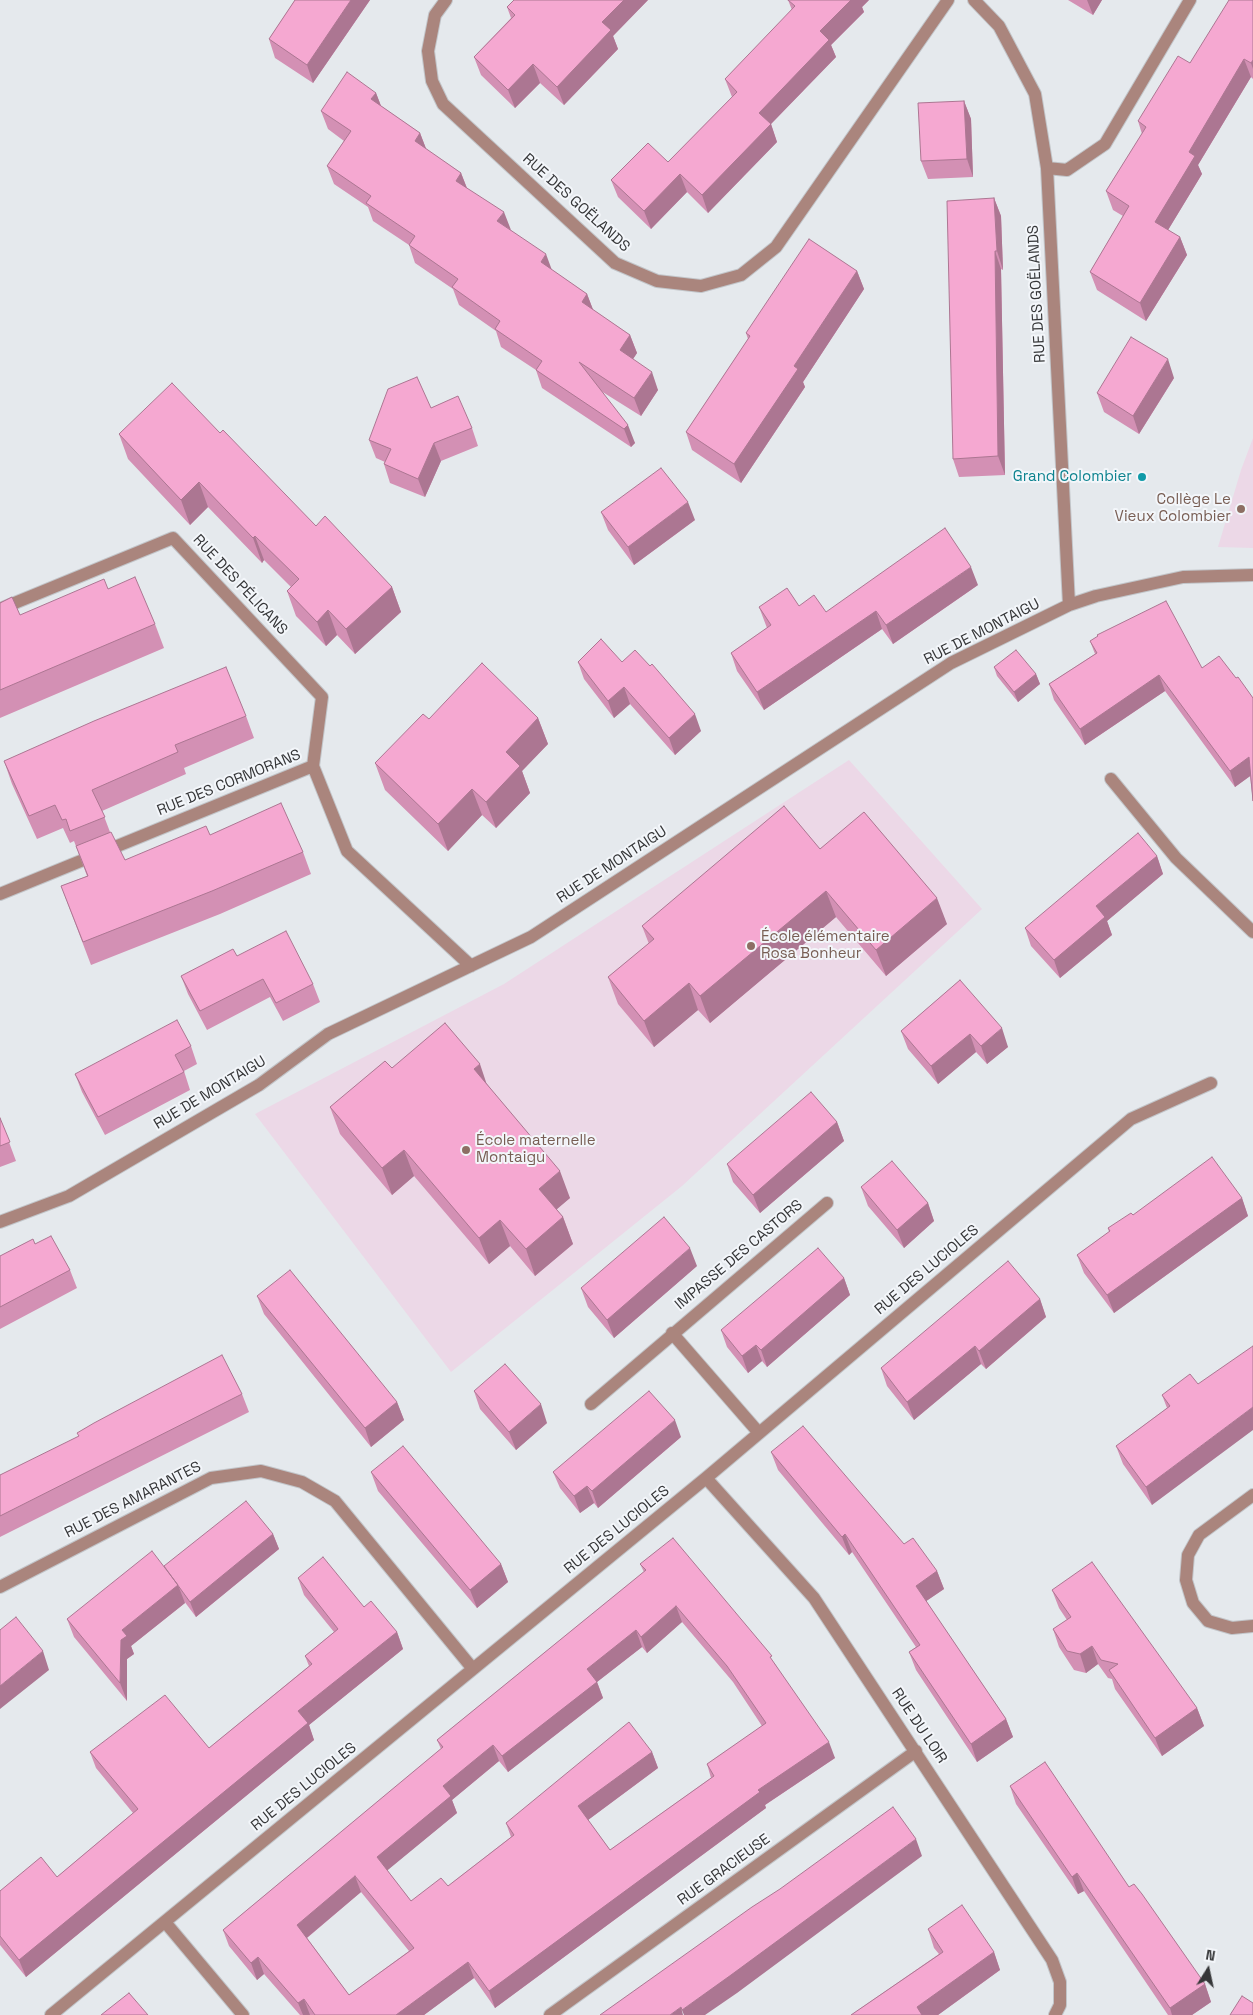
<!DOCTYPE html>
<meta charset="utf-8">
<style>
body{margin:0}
#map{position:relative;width:1253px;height:2015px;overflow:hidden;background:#e5e9ed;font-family:"Space Grotesk",sans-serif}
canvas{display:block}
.north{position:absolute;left:1183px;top:1945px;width:50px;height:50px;-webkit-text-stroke:4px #f3f6fa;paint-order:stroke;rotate:10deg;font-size:14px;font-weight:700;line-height:20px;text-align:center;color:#353638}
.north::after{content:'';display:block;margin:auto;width:18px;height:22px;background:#353638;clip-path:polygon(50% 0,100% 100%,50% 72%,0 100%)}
</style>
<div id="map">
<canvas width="1253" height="2015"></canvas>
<div class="north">N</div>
</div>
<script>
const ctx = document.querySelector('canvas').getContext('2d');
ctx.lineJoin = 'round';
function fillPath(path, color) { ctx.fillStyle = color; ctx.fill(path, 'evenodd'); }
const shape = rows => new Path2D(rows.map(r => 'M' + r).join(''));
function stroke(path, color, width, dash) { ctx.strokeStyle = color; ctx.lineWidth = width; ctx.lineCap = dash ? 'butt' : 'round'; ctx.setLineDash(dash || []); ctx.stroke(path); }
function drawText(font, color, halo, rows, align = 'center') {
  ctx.font = font + ' "Space Grotesk",sans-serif'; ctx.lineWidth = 4; ctx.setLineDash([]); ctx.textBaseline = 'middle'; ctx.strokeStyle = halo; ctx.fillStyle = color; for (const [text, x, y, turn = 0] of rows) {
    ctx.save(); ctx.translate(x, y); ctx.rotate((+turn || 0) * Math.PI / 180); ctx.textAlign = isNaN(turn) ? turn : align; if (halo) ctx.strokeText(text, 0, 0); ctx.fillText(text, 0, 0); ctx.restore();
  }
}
fillPath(shape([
 [1253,438,1253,548,1218,547,1241,470],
 [849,760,982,909,682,1186,451,1372,255,1114,504,984]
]), '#ecd8e7');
const minor = shape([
 [446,0,435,15,428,51,432,81,443,104,615,263,657,281,701,286,741,275,776,247,948,0],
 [974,0,999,26,1035,94,1047,168,1069,605],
 [1047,168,1067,170,1105,144,1190,0],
 [0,609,173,538,322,697,313,766],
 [1111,779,1176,858,1253,932],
 [0,894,313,766,347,851,471,966],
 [0,1222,69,1196,259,1085,328,1034,531,937,951,663,1069,605,1096,596,1183,577,1253,575],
 [672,1333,759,1433],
 [591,1404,827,1203],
 [706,1478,814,1598,1052,1960,1060,1982,1060,2005,1055,2015],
 [1253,1495,1199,1535,1188,1555,1186,1580,1193,1603,1208,1621,1232,1628,1253,1626],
 [0,1587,211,1478,261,1471,302,1482,335,1501,473,1669],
 [165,1922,243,2015],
 [51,2015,706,1478,1131,1119,1211,1083],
 [550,2015,916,1751]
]);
stroke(minor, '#c2c5c9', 14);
stroke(minor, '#aa857d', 12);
fillPath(shape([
 [295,0,370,0,313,83,275,58,269,39],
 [514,0,648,0,613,36,618,49,564,105,540,83,515,108,481,75,474,57,511,18,507,7],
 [788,0,869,0,862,7,864,12,831,45,836,57,771,124,777,142,708,213,687,192,651,229,618,197,611,180,668,162,732,97,725,79,792,10],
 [1068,0,1102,0,1093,15],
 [1253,0,1253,79,1251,77,1198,165,1202,174,1168,230,1180,237,1187,255,1146,321,1097,290,1090,272,1123,216,1113,210,1106,191,1142,134,1138,121,1190,63],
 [376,93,381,106,420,133,426,149,461,173,467,188,552,270,587,294,593,310,630,335,637,353,633,359,658,390,641,416,601,391,635,443,631,447,542,388,536,370,501,347,496,331,459,305,453,289,415,263,409,245,373,221,368,207,334,184,327,166,344,141,328,129,321,111],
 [964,101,971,119,973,177,928,179,921,161],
 [994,198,1001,216,1003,270,1001,269,1005,475,959,477,953,459],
 [857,271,864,289,803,382,805,387,741,483,692,450,686,432,748,339,746,333],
 [1174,378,1139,434,1104,412,1097,393],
 [431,408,472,428,478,446,441,461,425,497,390,483,384,464,385,462,376,458,369,440],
 [220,433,316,526,392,587,401,612,355,654,337,635,326,646,296,616,287,591,291,587,264,560,262,563,208,507,190,525,128,459,119,434],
 [601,512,695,520,634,565,608,530],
 [978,585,893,644,882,629,764,710,737,671,731,653,767,628,759,607,799,606,826,612],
 [108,589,155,624,164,648,0,718,0,603,20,615],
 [1090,641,1202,668,1236,678,1253,698,1253,802,1250,776,1235,787,1165,691,1085,745,1054,700,1049,684,1095,654],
 [578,662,622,662,701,731,675,755,630,704,614,718,584,679],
 [994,667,1036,674,1040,684,1018,702,997,676],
 [246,716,254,738,184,768,186,774,102,811,110,832,125,860,210,835,303,852,311,874,220,914,91,965,61,886,87,876,74,841,70,843,63,828,37,839,12,784,4,761],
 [538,718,548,744,522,771,530,793,496,828,482,815,448,851,385,790,375,763,429,719],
 [820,849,947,924,886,976,836,917,710,1023,698,1010,654,1047,618,1004,608,977,649,944,642,926],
 [1157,856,1163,874,1107,921,1112,935,1060,978,1031,946,1025,928],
 [237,956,313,984,320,1002,283,1021,270,997,207,1030,188,994,181,976],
 [960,980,1008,1047,987,1064,976,1052,938,1084,908,1049,901,1031],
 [191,1046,197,1064,184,1071,190,1090,105,1135,82,1092,75,1074],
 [392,1068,487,1084,570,1198,556,1209,563,1217,573,1244,535,1276,510,1246,489,1264,414,1176,392,1195,340,1134,330,1107],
 [0,1118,16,1161,0,1167],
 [837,1122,844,1141,760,1213,733,1182,727,1164],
 [861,1187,928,1203,934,1221,904,1248,868,1206],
 [1242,1198,1248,1216,1114,1313,1084,1273,1077,1255,1109,1232,1108,1228,1133,1215],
 [35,1244,70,1270,77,1288,0,1329,0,1256],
 [697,1266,614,1338,588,1307,581,1288],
 [844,1278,850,1295,767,1367,762,1361,748,1373,727,1347,721,1330],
 [257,1296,397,1402,404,1420,371,1447,264,1314],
 [1040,1299,1046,1317,986,1369,981,1364,914,1420,887,1386,881,1368],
 [1198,1384,1152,1505,1123,1464,1116,1446,1167,1408,1162,1395],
 [474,1391,547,1423,516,1450,480,1409],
 [242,1394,249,1412,0,1537,0,1475],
 [681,1437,598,1508,594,1503,580,1513,560,1488,553,1472],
 [771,1452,904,1544,937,1571,944,1589,926,1601,1006,1719,1013,1737,977,1762,916,1670,909,1652,916,1647,852,1552,849,1555,778,1470],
 [371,1472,501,1564,508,1582,477,1608,378,1491],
 [273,1534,279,1549,196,1617,184,1601,185,1603,131,1646,134,1654,127,1659,127,1701,74,1637,67,1619],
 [640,1564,775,1664,835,1758,765,1805,766,1808,495,2008,474,1978,424,2015,300,2015,264,1974,257,1980,229,1946,223,1930,441,1749,437,1740,644,1572],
 [682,1622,733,1682,762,1726,707,1764,711,1778,610,1850,588,1820,658,1768,652,1752,506,1823,511,1837,448,1886,411,1901,387,1870,457,1813,452,1800,499,1761,508,1772,603,1698,597,1682,642,1647,647,1653],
 [361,1892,409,1951,349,1995,307,1938],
 [298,1578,364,1607,397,1632,403,1649,309,1725,314,1740,26,1977,0,1945,0,1891,57,1877,133,1813,96,1768,90,1752,209,1748,309,1666,305,1656,334,1632,304,1595],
 [1052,1590,1197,1708,1204,1726,1162,1756,1115,1689,1112,1679,1108,1678,1098,1664,1086,1673,1074,1670,1059,1647,1053,1629,1067,1620,1059,1608],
 [1010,1786,1129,1887,1205,1984,1211,2002,1192,2015,1168,2015,1084,1891,1078,1894,1016,1804],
 [928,1929,994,1952,1000,1970,938,2015,851,2015,939,1954,934,1948]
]), '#d390b4');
fillPath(shape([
 [351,0,370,0,313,83,307,65],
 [624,0,648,0,613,36,618,49,564,105,557,87,602,22],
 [851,0,869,0,862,7,864,12,831,45,836,57,771,124,777,142,708,213,702,195,759,113,820,31],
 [1087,0,1102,0,1093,15],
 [1244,59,1251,77,1198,165,1202,174,1162,240,1155,222,1189,152],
 [1253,60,1253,69,1251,63],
 [533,64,540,83,515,108,508,90],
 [376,93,383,111,371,99],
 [964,101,971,119,973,177,967,159],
 [420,133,427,151,415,141],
 [461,173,468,191,456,181],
 [680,174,687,192,651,229,644,211],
 [994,198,1001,216,1003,270,997,251],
 [504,212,511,230,497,221],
 [1180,237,1187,255,1146,321,1140,303],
 [995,251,1001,269,1005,475,998,456],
 [546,254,553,273,541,262],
 [857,271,864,289,803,382,805,387,741,483,734,464,794,366],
 [587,294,594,312,582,302],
 [630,335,637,353,627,368,620,350],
 [1168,359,1174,378,1139,434,1133,416],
 [652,372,658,390,641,416,634,398],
 [628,425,635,443,631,447,624,429],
 [434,443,441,461,425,497,418,479],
 [199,482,208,507,190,525,181,500],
 [688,502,695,520,634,565,628,547],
 [255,536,264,560,262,563,253,538],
 [971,567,978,585,893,644,886,625],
 [392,587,401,612,355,654,346,629],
 [328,610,337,635,326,646,317,622],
 [876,611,882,629,764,710,757,692],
 [1036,674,1040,684,1018,702,1014,692],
 [1159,675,1165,691,1085,745,1080,729],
 [624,687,630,704,614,718,608,701],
 [695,714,701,731,675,755,669,738],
 [538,718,548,744,522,771,530,793,496,828,486,802,506,752],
 [1249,757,1253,774,1235,787,1230,771],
 [472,789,482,815,448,851,438,824],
 [1157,856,1163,874,1107,921,1112,935,1060,978,1054,960,1096,906],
 [826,891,836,917,710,1023,700,996],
 [937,898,947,924,886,976,876,950],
 [689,983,698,1010,654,1047,644,1021],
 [1002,1028,1008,1047,987,1064,981,1046],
 [970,1034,976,1052,938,1084,931,1066],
 [480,1064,489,1091,474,1069],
 [837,1122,844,1141,760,1213,753,1195],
 [404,1150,414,1176,392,1195,382,1168],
 [560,1171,570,1198,549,1216,539,1189],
 [1242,1198,1248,1216,1114,1313,1107,1295],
 [928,1203,934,1221,904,1248,897,1230],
 [563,1217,573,1244,535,1276,526,1249],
 [500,1220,510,1246,489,1264,479,1238],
 [690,1248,697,1266,614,1338,607,1320],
 [844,1278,850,1295,767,1367,761,1350],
 [1040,1299,1046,1317,986,1369,979,1351],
 [756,1345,762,1361,748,1373,742,1356],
 [975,1346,981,1364,914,1420,907,1402],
 [397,1402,404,1420,371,1447,365,1428],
 [541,1404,547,1423,516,1450,509,1432],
 [1253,1407,1253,1430,1152,1505,1146,1487],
 [675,1420,681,1437,598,1508,592,1491],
 [587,1486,594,1503,580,1513,574,1496],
 [273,1534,279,1549,196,1617,190,1602],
 [845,1534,852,1552,849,1555,842,1537],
 [501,1564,508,1582,477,1608,470,1590],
 [937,1571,944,1589,922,1604,916,1586],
 [178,1585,185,1603,131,1646,134,1654,127,1659,127,1701,120,1683,121,1640,122,1630],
 [676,1606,682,1622,647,1653,641,1637],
 [636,1630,642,1647,597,1682,603,1698,508,1772,502,1756,587,1669],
 [397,1632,403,1649,309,1725,314,1740,26,1977,19,1960,298,1711],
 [1092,1646,1098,1664,1086,1673,1080,1654],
 [43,1651,49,1670,0,1709,0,1686],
 [1197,1708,1204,1726,1162,1756,1155,1738],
 [1006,1719,1013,1737,977,1762,971,1744],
 [829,1742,835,1758,765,1805,766,1808,495,2008,489,1991,758,1790],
 [493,1745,499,1761,452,1800,457,1813,383,1874,377,1857,443,1786],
 [652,1752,658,1768,584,1823,578,1806],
 [916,1839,922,1856,737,1993,705,2015,684,2015,682,2010],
 [1077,1873,1084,1891,1078,1894,1072,1877],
 [355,1876,361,1892,303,1941,297,1925],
 [994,1952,1000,1970,938,2015,919,2015,917,2007],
 [258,1957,264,1974,257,1980,251,1963],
 [468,1962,474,1978,424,2015,396,2015],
 [1205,1984,1211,2002,1192,2015,1172,2015,1170,2008],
 [304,1999,310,2015,303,2015,298,2003],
 [681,2007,683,2015,670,2015]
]), '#ac7692');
const building = shape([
 [295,0,351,0,307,65,269,39,295,0],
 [514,0,624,0,602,22,611,30,557,87,533,64,508,90,474,57,515,15,507,7,514,0],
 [788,0,851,0,820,31,829,40,759,113,771,124,702,195,680,174,644,211,611,180,648,143,668,162,737,92,725,79,795,6,788,0],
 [1229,0,1253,0,1253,60,1251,63,1244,59,1189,152,1195,156,1155,222,1180,237,1140,303,1090,272,1129,206,1106,191,1146,127,1138,121,1178,56,1190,63,1229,0],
 [347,72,376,93,371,99,420,133,415,141,461,173,456,181,504,212,497,221,546,254,541,262,587,294,582,302,630,335,620,350,652,372,634,398,579,362,628,425,624,429,536,370,542,361,495,329,500,321,452,287,458,279,409,245,415,236,366,203,371,196,327,166,351,131,321,111,347,72],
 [964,101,967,159,921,161,918,103,964,101],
 [994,198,997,251,995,251,998,456,953,459,947,201,994,198],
 [809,239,857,271,794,366,798,369,734,464,686,432,750,336,746,333,809,239],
 [1131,337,1168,359,1133,416,1097,393,1131,337],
 [417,377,431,408,458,396,472,428,434,443,418,479,384,464,391,449,369,440,388,389,417,377],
 [172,383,220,433,223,430,316,526,325,516,392,587,346,629,328,610,317,622,287,591,299,579,255,536,253,538,199,482,181,500,119,434,172,383],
 [661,468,688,502,628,547,601,512,661,468],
 [945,528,971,567,886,625,876,611,757,692,731,653,771,625,759,607,787,588,799,606,814,595,826,612,945,528],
 [135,577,155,624,0,690,0,603,12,597,20,615,104,579,108,589,135,577],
 [1166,601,1202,668,1219,656,1236,678,1238,677,1253,698,1253,801,1249,757,1230,771,1159,675,1080,729,1049,684,1097,653,1090,641,1098,636,1097,635,1166,601],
 [601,639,622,662,635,650,650,666,652,664,695,714,669,738,624,687,608,701,578,662,601,639],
 [1016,650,1036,674,1014,692,994,667,1016,650],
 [482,663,538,718,506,752,520,766,486,802,472,789,438,824,375,763,423,714,429,719,482,663],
 [226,667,246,716,175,745,178,752,92,790,105,817,70,831,66,819,62,820,55,805,29,816,4,761,94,721,226,667],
 [281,803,303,852,212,891,83,942,61,886,88,876,76,846,111,832,125,860,206,826,210,835,281,803],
 [784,806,820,849,864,812,937,898,876,950,826,891,700,996,689,983,644,1021,608,977,654,939,642,926,784,806],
 [1138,833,1157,856,1096,906,1105,917,1054,960,1025,928,1138,833],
 [286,931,313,984,276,1003,263,979,200,1011,181,976,233,949,237,956,286,931],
 [960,980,1002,1028,981,1046,970,1034,931,1066,901,1031,960,980],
 [177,1020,191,1046,175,1055,184,1072,98,1117,75,1074,177,1020],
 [445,1023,480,1064,474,1069,560,1171,539,1189,563,1217,526,1249,500,1220,479,1238,404,1150,382,1168,330,1107,385,1061,392,1068,445,1023],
 [811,1092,837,1122,753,1195,727,1164,811,1092],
 [0,1118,10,1142,0,1146,0,1118],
 [1212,1157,1242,1198,1107,1295,1077,1255,1110,1231,1108,1228,1131,1213,1133,1215,1212,1157],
 [892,1161,928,1203,897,1230,861,1187,892,1161],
 [664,1217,690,1248,607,1320,581,1288,664,1217],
 [51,1236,70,1270,0,1307,0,1256,33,1239,35,1244,51,1236],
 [818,1248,844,1278,761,1350,756,1345,742,1356,721,1330,818,1248],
 [1008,1261,1040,1299,979,1351,975,1346,907,1402,881,1368,1008,1261],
 [290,1270,397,1402,365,1428,257,1296,290,1270],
 [1253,1346,1253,1407,1146,1487,1116,1446,1170,1406,1162,1395,1190,1374,1198,1384,1253,1346],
 [222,1355,242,1394,0,1516,0,1475,79,1436,77,1433,94,1423,222,1355],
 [505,1364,541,1404,509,1432,474,1391,505,1364],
 [649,1391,675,1420,592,1491,587,1486,574,1496,553,1472,649,1391],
 [803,1426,904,1544,913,1538,937,1571,916,1586,1006,1719,971,1744,909,1652,920,1645,845,1534,842,1537,771,1452,803,1426],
 [403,1446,501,1564,470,1590,371,1472,403,1446],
 [246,1501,273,1534,190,1602,164,1566,246,1501],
 [673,1538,772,1656,770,1657,829,1742,758,1790,760,1792,489,1991,468,1962,396,2015,315,2015,304,1999,298,2003,258,1957,251,1963,223,1930,443,1747,437,1740,646,1570,640,1564,673,1538],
 [676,1606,727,1666,766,1723,707,1764,714,1776,610,1850,578,1806,652,1752,629,1722,506,1823,514,1835,448,1886,441,1878,411,1901,377,1857,451,1796,443,1786,493,1745,502,1756,597,1682,587,1669,636,1630,641,1637,676,1606],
 [355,1876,414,1948,349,1995,297,1925,355,1876],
 [152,1551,178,1585,122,1630,127,1636,121,1640,120,1683,67,1619,152,1551],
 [323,1557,364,1607,371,1601,397,1632,298,1711,308,1723,19,1960,0,1936,0,1891,41,1857,57,1877,138,1809,90,1752,165,1695,209,1748,312,1664,305,1656,338,1629,298,1578,323,1557],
 [1092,1562,1197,1708,1155,1738,1109,1670,1118,1664,1101,1660,1092,1646,1080,1654,1067,1651,1053,1629,1071,1617,1052,1590,1092,1562],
 [16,1617,43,1651,0,1686,0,1630,16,1617],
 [1045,1762,1129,1887,1134,1884,1142,1894,1205,1984,1170,2008,1077,1873,1072,1877,1010,1786,1045,1762],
 [893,1807,916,1839,731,1975,682,2010,681,2007,670,2015,600,2015,752,1907,780,1889,893,1807],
 [962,1905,994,1952,917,2007,922,2015,851,2015,943,1952,928,1929,962,1905],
 [129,1993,148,2015,101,2015,129,1993],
 [1242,1996,1253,2003,1253,2015,1230,2015,1242,1996]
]);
fillPath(building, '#f5a8d1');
stroke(building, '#ac7692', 1);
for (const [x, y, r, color] of [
 [1142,477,5,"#0f9aa8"],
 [1241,509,5,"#8d6e63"],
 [751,946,5,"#8d6e63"],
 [466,1150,5,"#8d6e63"]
]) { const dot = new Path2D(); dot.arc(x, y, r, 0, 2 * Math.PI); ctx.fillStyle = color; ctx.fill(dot); stroke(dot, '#f3f6fa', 2); }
drawText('15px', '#353638', '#f3f6fa', [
 ["RUE DES GOËLANDS",576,203,42],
 ["RUE DES GOËLANDS",1037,294,-93],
 ["RUE DES PÉLICANS",240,585,47],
 ["RUE DE MONTAIGU",982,632,-27],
 ["RUE DES CORMORANS",229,783,-22],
 ["RUE DE MONTAIGU",612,865,-33],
 ["RUE DE MONTAIGU",210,1093,-31],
 ["IMPASSE DES CASTORS",739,1255,-40],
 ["RUE DES LUCIOLES",927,1270,-40],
 ["RUE DES AMARANTES",133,1500,-27],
 ["RUE DES LUCIOLES",617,1530,-39],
 ["RUE DU LOIR",919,1726,56],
 ["RUE DES LUCIOLES",304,1787,-39],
 ["RUE GRACIEUSE",724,1870,-36]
]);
drawText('15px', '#0d838f', '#f3f6fa', [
 ["Grand Colombier",1132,477]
], 'right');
drawText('15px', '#785e54', '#f3f6fa', [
 ["Collège Le",1231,500,"right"],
 ["Vieux Colombier",1231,517,"right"],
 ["École élémentaire",761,937],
 ["Rosa Bonheur",761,954],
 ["École maternelle",476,1141],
 ["Montaigu",476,1158]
], 'left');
</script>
